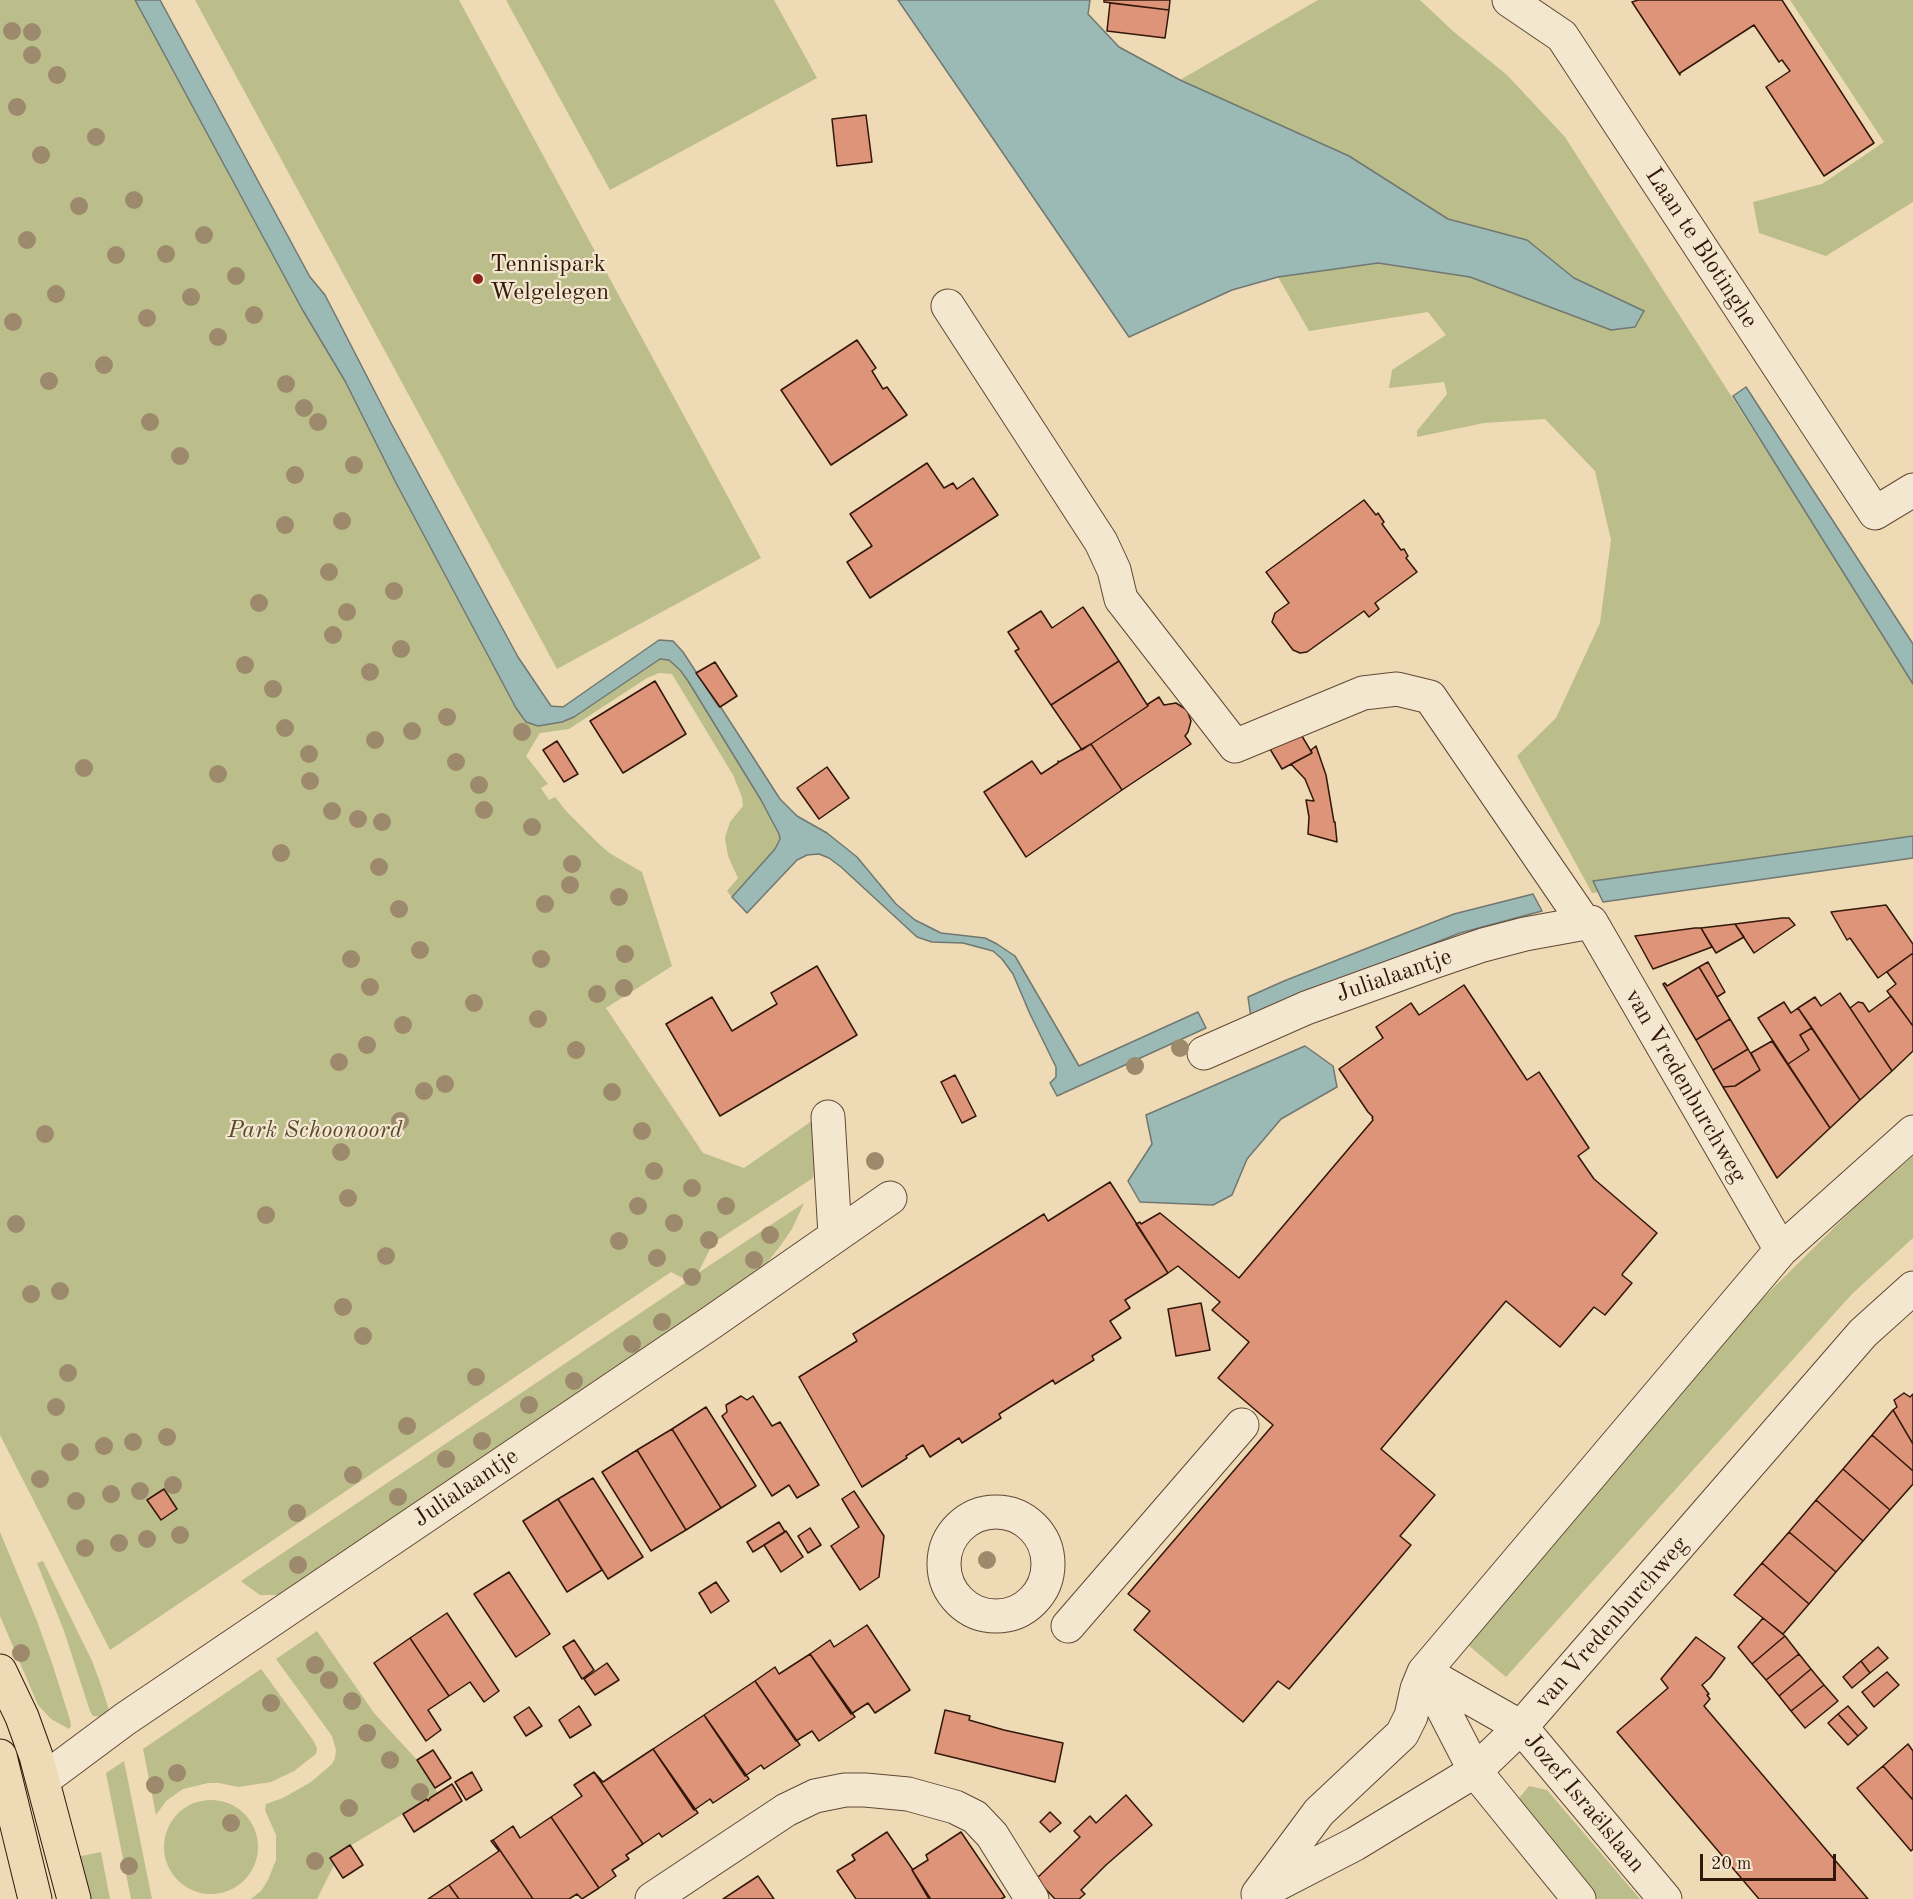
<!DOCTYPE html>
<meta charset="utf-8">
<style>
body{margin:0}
#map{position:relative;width:1913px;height:1899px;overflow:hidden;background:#eedab5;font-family:"Old Standard TT",serif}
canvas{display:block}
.scale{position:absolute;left:1700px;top:1854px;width:136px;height:27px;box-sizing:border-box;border:3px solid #32170a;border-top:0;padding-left:8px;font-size:18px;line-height:21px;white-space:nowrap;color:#32170a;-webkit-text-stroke:4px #f4e7cf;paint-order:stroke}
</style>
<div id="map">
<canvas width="1913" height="1899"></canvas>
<div class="scale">20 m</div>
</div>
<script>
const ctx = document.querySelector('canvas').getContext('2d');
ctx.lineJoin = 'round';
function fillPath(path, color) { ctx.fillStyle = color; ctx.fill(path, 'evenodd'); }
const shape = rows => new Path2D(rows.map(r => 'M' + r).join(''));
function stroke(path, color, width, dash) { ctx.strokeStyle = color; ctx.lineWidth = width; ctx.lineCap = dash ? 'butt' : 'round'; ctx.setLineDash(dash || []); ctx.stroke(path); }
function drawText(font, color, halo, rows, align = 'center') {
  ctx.font = font + ' "Old Standard TT",serif'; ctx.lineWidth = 4.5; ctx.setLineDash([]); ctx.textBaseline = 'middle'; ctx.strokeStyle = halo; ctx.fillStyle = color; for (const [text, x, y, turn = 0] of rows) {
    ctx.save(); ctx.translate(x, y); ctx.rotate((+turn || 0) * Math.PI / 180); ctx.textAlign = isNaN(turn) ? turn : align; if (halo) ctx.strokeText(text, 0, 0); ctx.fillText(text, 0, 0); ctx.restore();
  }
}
fillPath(shape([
 [0,0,135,0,302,309,345,381,395,481,516,708,526,722,549,725,574,717,660,659,669,660,674,664,688,681,761,800,779,834,780,839,775,849,732,897,727,891,738,878,728,856,725,838,730,822,743,806,742,797,733,775,672,674,659,673,647,678,569,729,540,733,526,756,548,784,541,788,549,800,555,797,567,812,600,845,611,854,642,872,672,966,606,1008,703,1153,744,1168,816,1118,815,1166,813,1178,713,1243,698,1273,804,1203,792,1229,781,1245,767,1263,749,1280,279,1595,260,1595,242,1582,241,1581,688,1281,671,1272,110,1650,0,1435],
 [195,0,459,0,761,558,557,669],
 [506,0,774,0,817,78,610,190],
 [1318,0,1420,0,1454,32,1507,75,1565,137,1864,603,1913,683,1913,854,1592,893,1517,756,1556,718,1600,623,1611,540,1595,471,1545,419,1484,423,1417,437,1417,431,1447,394,1444,382,1389,388,1392,370,1446,335,1428,312,1309,331,1278,277,1378,263,1470,277,1611,330,1644,311,1574,278,1527,240,1448,219,1349,156,1180,80],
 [1790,0,1913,0,1913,202,1826,256,1759,233,1753,202,1822,184,1884,142],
 [1913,1156,1913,1238,1852,1294,1506,1677,1467,1644,1760,1301,1854,1208],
 [0,1532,37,1621,53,1666,70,1720,71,1726,69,1729,51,1719,38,1705,0,1616],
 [43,1561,92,1661,101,1685,110,1713,101,1717,93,1716,90,1711,64,1631,37,1563],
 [317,1631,374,1713,417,1760,438,1793,330,1858,334,1865,317,1899,251,1899,261,1891,268,1880,276,1860,276,1835,265,1810,266,1804,283,1798,311,1782,332,1764,335,1758,336,1750,332,1736,276,1659],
 [261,1669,313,1740,317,1748,316,1754,294,1771,271,1782,238,1787,219,1783,208,1783,183,1789,166,1801,156,1815,143,1749],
 [124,1761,152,1899,131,1899,106,1773],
 [1529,1786,1547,1790,1640,1899,1595,1899,1520,1811,1519,1798],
 '164 1847a47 47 0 1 1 94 0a47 47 0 1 1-94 0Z',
 [101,1852,110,1899,86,1899,76,1857]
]), '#bbbe8b');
const water = shape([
 [135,0,160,0,310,277,325,295,392,425,518,657,551,706,563,707,659,640,673,641,683,652,719,707,720,706,780,799,797,816,827,833,857,857,896,904,915,920,941,933,985,938,997,944,1015,956,1079,1066,1198,1012,1206,1028,1057,1096,1050,1083,1056,1077,1056,1067,1030,1014,1013,974,1002,959,993,951,963,943,932,942,917,937,841,867,829,858,819,854,807,855,797,860,747,913,732,897,775,849,780,839,779,834,761,800,688,681,680,670,669,660,660,659,574,717,562,722,538,726,526,722,516,708,395,481,345,381,302,309,135,0],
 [898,0,1090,0,1088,14,1119,47,1180,80,1349,156,1448,219,1527,240,1574,278,1644,311,1635,327,1611,330,1470,277,1378,263,1278,277,1232,290,1129,337,898,0],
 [1746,387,1913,644,1913,684,1733,396,1746,387],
 [1913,836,1913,858,1603,902,1593,881,1913,836],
 [1533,894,1542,911,1460,933,1292,999,1251,1018,1248,997,1284,981,1454,914,1533,894],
 [1305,1046,1333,1066,1337,1087,1281,1119,1247,1159,1232,1195,1213,1205,1140,1202,1128,1181,1152,1144,1146,1115,1305,1046]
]);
fillPath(water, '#9bb9b5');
stroke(water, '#717871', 1.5);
const building = shape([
 [1104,0,1170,0,1169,10,1104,2,1104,0],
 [1638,0,1782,0,1874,143,1824,176,1766,87,1790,71,1782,60,1779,62,1754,25,1680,73,1680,75,1632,2,1638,0],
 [1110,3,1169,10,1165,38,1107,31,1110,3],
 [866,115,872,162,837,166,832,119,866,115],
 [857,340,876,368,872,371,883,389,887,387,907,415,831,465,781,390,857,340],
 [927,463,944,488,953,483,957,489,973,478,998,515,870,598,847,562,872,546,850,514,927,463],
 [1364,500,1376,515,1378,513,1384,522,1382,524,1401,550,1404,549,1408,556,1406,558,1417,572,1375,603,1379,609,1369,617,1364,611,1307,652,1300,653,1293,650,1272,622,1275,613,1289,603,1266,572,1364,500],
 [1083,607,1119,661,1051,705,1015,651,1019,649,1008,632,1041,611,1052,628,1083,607],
 [1119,661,1148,706,1082,750,1051,705,1119,661],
 [715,662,737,696,720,707,696,673,715,662],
 [655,681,686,734,623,773,590,721,655,681],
 [1159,697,1164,705,1176,703,1187,710,1191,721,1188,732,1185,736,1191,744,1122,790,1091,744,1148,706,1148,704,1159,697],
 [1296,726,1312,753,1282,769,1267,744,1296,726],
 [557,741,578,774,564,782,543,750,557,741],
 [1091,744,1122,790,1026,857,984,792,1032,761,1041,774,1058,763,1058,761,1059,762,1091,744],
 [1316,746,1326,775,1334,822,1335,822,1337,842,1308,834,1309,817,1306,800,1314,801,1305,779,1291,764,1312,753,1311,750,1316,746],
 [827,767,849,798,819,819,797,788,827,767],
 [1886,905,1913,944,1913,953,1878,978,1850,938,1847,940,1831,912,1886,905],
 [1782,918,1789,918,1795,925,1754,953,1735,924,1782,918],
 [1735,924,1744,937,1716,953,1701,928,1735,924],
 [1695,928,1701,928,1712,947,1653,969,1635,936,1695,928],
 [1913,953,1913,1026,1887,991,1896,984,1887,972,1913,953],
 [1708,962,1725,992,1717,997,1699,967,1708,962],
 [817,966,857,1035,720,1116,666,1024,712,997,732,1031,777,1004,771,993,817,966],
 [1699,967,1730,1019,1696,1040,1663,984,1665,983,1667,986,1699,967],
 [1464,985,1527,1080,1539,1072,1589,1148,1578,1156,1594,1179,1657,1233,1623,1273,1622,1275,1632,1283,1605,1315,1594,1307,1560,1347,1506,1301,1381,1449,1435,1495,1400,1536,1411,1545,1289,1689,1278,1681,1243,1722,1134,1630,1150,1611,1128,1594,1273,1425,1218,1378,1249,1342,1212,1310,1220,1302,1178,1266,1168,1273,1136,1224,1140,1222,1141,1224,1160,1213,1239,1278,1373,1120,1372,1118,1373,1117,1368,1112,1339,1069,1383,1038,1376,1027,1411,1003,1419,1015,1464,985],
 [1840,993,1892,1071,1860,1100,1798,1008,1815,997,1821,1006,1840,993],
 [1891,996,1913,1026,1913,1051,1892,1071,1850,1008,1858,1002,1863,1003,1869,1012,1891,996],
 [1784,1002,1791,1013,1798,1008,1812,1028,1800,1035,1809,1050,1788,1064,1758,1018,1784,1002],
 [1730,1019,1748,1049,1713,1070,1696,1040,1730,1019],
 [1812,1028,1860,1100,1830,1128,1788,1064,1809,1050,1800,1035,1812,1028],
 [1772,1041,1830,1128,1777,1178,1723,1087,1735,1086,1760,1070,1751,1053,1772,1041],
 [1748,1049,1760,1070,1735,1086,1723,1087,1713,1070,1748,1049],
 [955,1075,976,1116,962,1123,941,1082,955,1075],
 [1110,1182,1168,1273,1125,1300,1130,1308,1110,1321,1121,1338,1092,1356,1094,1360,1055,1384,1053,1380,999,1414,1001,1418,962,1443,959,1438,930,1457,923,1445,906,1456,907,1458,862,1487,799,1377,857,1341,853,1334,1044,1214,1048,1221,1110,1182],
 [1201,1303,1210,1350,1176,1356,1168,1309,1201,1303],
 [1904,1393,1910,1397,1913,1394,1913,1444,1893,1410,1897,1407,1894,1400,1904,1393],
 [741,1396,747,1400,753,1396,772,1426,780,1422,819,1485,797,1498,789,1485,772,1496,722,1416,727,1412,726,1405,741,1396],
 [706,1407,756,1486,721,1508,672,1429,706,1407],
 [1893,1410,1913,1444,1913,1471,1872,1435,1893,1410],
 [672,1429,721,1508,686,1530,637,1450,672,1429],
 [1872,1435,1913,1471,1913,1484,1890,1510,1843,1469,1872,1435],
 [637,1450,686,1530,651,1551,602,1472,637,1450],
 [1843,1469,1890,1510,1863,1541,1816,1500,1843,1469],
 [593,1478,643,1557,608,1579,558,1499,593,1478],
 [164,1489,177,1509,161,1520,147,1500,164,1489],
 [854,1491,884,1536,879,1577,860,1590,831,1546,859,1527,842,1499,854,1491],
 [558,1499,602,1570,567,1592,523,1521,558,1499],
 [1816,1500,1863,1541,1836,1572,1789,1532,1816,1500],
 [779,1522,785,1532,753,1552,747,1542,779,1522],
 [810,1528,821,1545,808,1553,798,1536,810,1528],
 [786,1531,803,1557,781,1572,764,1545,786,1531],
 [1789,1532,1836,1572,1809,1604,1762,1563,1789,1532],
 [1762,1563,1809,1604,1783,1634,1734,1595,1762,1563],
 [509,1572,550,1634,516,1657,474,1594,509,1572],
 [716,1582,729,1601,711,1613,699,1593,716,1582],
 [447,1613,499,1691,484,1702,470,1682,449,1696,410,1638,447,1613],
 [1763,1618,1785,1636,1752,1664,1738,1647,1763,1618],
 [867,1625,910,1690,875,1713,868,1703,851,1714,810,1654,830,1640,834,1647,867,1625],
 [1785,1636,1799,1654,1766,1680,1752,1664,1785,1636],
 [1696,1637,1725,1658,1710,1678,1702,1685,1709,1694,1707,1695,1710,1699,1704,1706,1868,1899,1759,1899,1617,1732,1668,1688,1661,1679,1696,1637],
 [410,1638,449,1696,428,1710,441,1730,426,1741,374,1663,410,1638],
 [574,1640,594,1670,582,1679,563,1647,574,1640],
 [1878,1647,1888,1658,1870,1673,1861,1661,1878,1647],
 [810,1654,855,1717,819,1741,812,1731,796,1741,755,1681,775,1667,779,1674,810,1654],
 [1799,1654,1811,1669,1779,1696,1766,1680,1799,1654],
 [1861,1661,1870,1673,1852,1688,1843,1677,1861,1661],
 [607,1663,619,1680,595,1695,584,1679,607,1663],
 [1811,1669,1824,1685,1791,1711,1779,1696,1811,1669],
 [1887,1672,1899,1685,1874,1707,1862,1692,1887,1672],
 [755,1681,800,1745,764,1769,761,1765,745,1776,704,1715,755,1681],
 [1824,1685,1838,1701,1805,1728,1791,1711,1824,1685],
 [579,1706,591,1725,570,1738,559,1720,579,1706],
 [1848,1706,1867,1728,1858,1736,1838,1714,1848,1706],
 [529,1707,542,1726,526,1736,514,1717,529,1707],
 [945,1710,970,1716,969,1720,1004,1730,1063,1743,1055,1782,935,1753,945,1710],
 [1838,1714,1858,1736,1848,1745,1828,1723,1838,1714],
 [704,1715,749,1779,713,1803,710,1799,694,1810,653,1749,704,1715],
 [1908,1744,1913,1751,1913,1800,1883,1766,1908,1744],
 [653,1749,698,1813,662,1837,659,1833,643,1844,594,1772,603,1782,653,1749],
 [433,1750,451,1778,435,1788,417,1760,433,1750],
 [1883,1766,1913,1800,1913,1849,1911,1851,1857,1788,1883,1766],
 [472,1772,482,1790,466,1800,455,1782,472,1772],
 [594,1772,643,1844,626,1855,629,1859,612,1870,616,1876,599,1888,551,1817,582,1796,574,1785,594,1772],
 [452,1784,462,1801,414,1832,403,1814,427,1799,428,1801,430,1798,452,1784],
 [1126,1795,1152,1825,1106,1865,1081,1890,1085,1894,1079,1899,1055,1899,1036,1879,1080,1837,1074,1831,1090,1816,1096,1823,1126,1795],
 [1050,1812,1061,1823,1050,1832,1040,1822,1050,1812],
 [551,1817,599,1888,582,1899,577,1894,569,1899,533,1899,493,1840,513,1826,520,1838,551,1817],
 [887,1832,913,1870,912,1870,930,1898,928,1899,856,1899,837,1871,855,1860,852,1855,887,1832],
 [961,1832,1005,1897,1001,1899,929,1899,912,1870,928,1860,926,1855,961,1832],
 [493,1840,533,1899,459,1899,449,1885,499,1851,491,1841,493,1840],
 [350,1845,363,1865,343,1878,330,1858,350,1845],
 [758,1876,774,1899,723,1899,758,1876],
 [449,1885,459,1899,428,1899,449,1885]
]);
fillPath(building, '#dd9478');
stroke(building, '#32170a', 1.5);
const minor = shape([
 [1509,0,1562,36,1875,513,1913,490],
 [948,306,1101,542,1114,570,1121,599,1235,746,1363,693,1397,689,1430,697,1584,922],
 [1204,1053,1306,1008,1430,963,1483,945,1525,934,1591,922,1781,1250],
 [828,1117,835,1235],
 '944 1564a52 52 0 1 1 104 0a52 52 0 1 1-104 0Z',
 [1068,1626,1242,1425],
 [1424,1672,1521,1727,1665,1899],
 [1424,1672,1475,1771,1579,1899],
 [43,1780,125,1719,712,1322,890,1198],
 [1266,1890,1355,1844,1475,1771,1521,1727,1863,1333,1913,1288],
 [1258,1894,1319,1812,1402,1734,1411,1716,1417,1689,1424,1672,1781,1250,1913,1132],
 [652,1899,786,1810,815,1796,845,1790,865,1790,908,1794,955,1807,975,1817,992,1835,1032,1899]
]);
const major = shape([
 [0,1671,22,1717,36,1756,74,1899],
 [0,1756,35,1899]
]);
stroke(minor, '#614835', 35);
stroke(major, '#32170a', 35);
stroke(minor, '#f4e7cf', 33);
stroke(major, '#eedab5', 33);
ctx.fillStyle = '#9d8a6c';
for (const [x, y] of [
 [12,31],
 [32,32],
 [32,55],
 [57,75],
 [17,107],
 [96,137],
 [41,155],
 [134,200],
 [79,206],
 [204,235],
 [27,240],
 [166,254],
 [116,255],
 [236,276],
 [56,294],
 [191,297],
 [254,315],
 [147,318],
 [13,322],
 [218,337],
 [104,365],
 [49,381],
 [286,384],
 [304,408],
 [150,422],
 [318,422],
 [180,456],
 [354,465],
 [295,475],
 [342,521],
 [285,525],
 [329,572],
 [394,591],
 [259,603],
 [347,612],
 [333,635],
 [401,649],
 [245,665],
 [370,672],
 [273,689],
 [447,717],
 [285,728],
 [412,731],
 [522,732],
 [375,740],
 [309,754],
 [456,762],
 [84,768],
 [218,774],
 [310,781],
 [479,785],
 [484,810],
 [332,811],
 [358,819],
 [382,822],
 [532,827],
 [281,853],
 [572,864],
 [379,867],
 [570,885],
 [619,897],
 [545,904],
 [399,909],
 [420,950],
 [625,954],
 [351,959],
 [541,959],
 [370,987],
 [624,988],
 [597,994],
 [474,1003],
 [538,1019],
 [403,1025],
 [367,1045],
 [1180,1048],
 [576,1050],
 [339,1062],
 [1135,1066],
 [445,1084],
 [424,1091],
 [612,1092],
 [400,1121],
 [642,1131],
 [45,1134],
 [341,1152],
 [875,1161],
 [654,1171],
 [692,1188],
 [348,1198],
 [638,1206],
 [726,1206],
 [266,1215],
 [674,1223],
 [16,1224],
 [770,1235],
 [709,1240],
 [619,1241],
 [386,1256],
 [657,1258],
 [754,1260],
 [692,1277],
 [60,1291],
 [31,1294],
 [343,1307],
 [662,1322],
 [363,1336],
 [632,1344],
 [68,1373],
 [476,1377],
 [574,1381],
 [529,1405],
 [56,1407],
 [407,1426],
 [167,1437],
 [482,1441],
 [133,1442],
 [104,1446],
 [70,1452],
 [446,1459],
 [353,1475],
 [40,1479],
 [173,1485],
 [140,1491],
 [111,1494],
 [398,1497],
 [76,1501],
 [297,1513],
 [180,1535],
 [147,1539],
 [119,1543],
 [85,1548],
 [987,1560],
 [298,1565],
 [21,1653],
 [315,1665],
 [329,1680],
 [352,1701],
 [271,1703],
 [367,1733],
 [390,1760],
 [177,1773],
 [155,1785],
 [420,1792],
 [349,1808],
 [231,1823],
 [315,1861],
 [129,1866]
]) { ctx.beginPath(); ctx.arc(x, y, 9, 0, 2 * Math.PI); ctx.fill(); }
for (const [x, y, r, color] of [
 [478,279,6,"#8f2418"]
]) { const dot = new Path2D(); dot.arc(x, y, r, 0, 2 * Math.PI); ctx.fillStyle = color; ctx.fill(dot); stroke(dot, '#f4e7cf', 2); }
drawText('24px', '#32170a', '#f4e7cf', [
 ["Laan te Blotinghe",1701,248,57],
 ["Julialaantje",1394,976,-19],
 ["van Vredenburchweg",1685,1086,60],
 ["Julialaantje",466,1488,-34],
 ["van Vredenburchweg",1612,1623,-49],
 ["Jozef Israëlslaan",1584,1803,50]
]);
drawText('24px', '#32170a', '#f4e7cf', [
 ["Tennispark",490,265],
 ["Welgelegen",490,293]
], 'left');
drawText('italic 24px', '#5b4931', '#f4e7cf', [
 ["Park Schoonoord",315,1131]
]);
</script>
